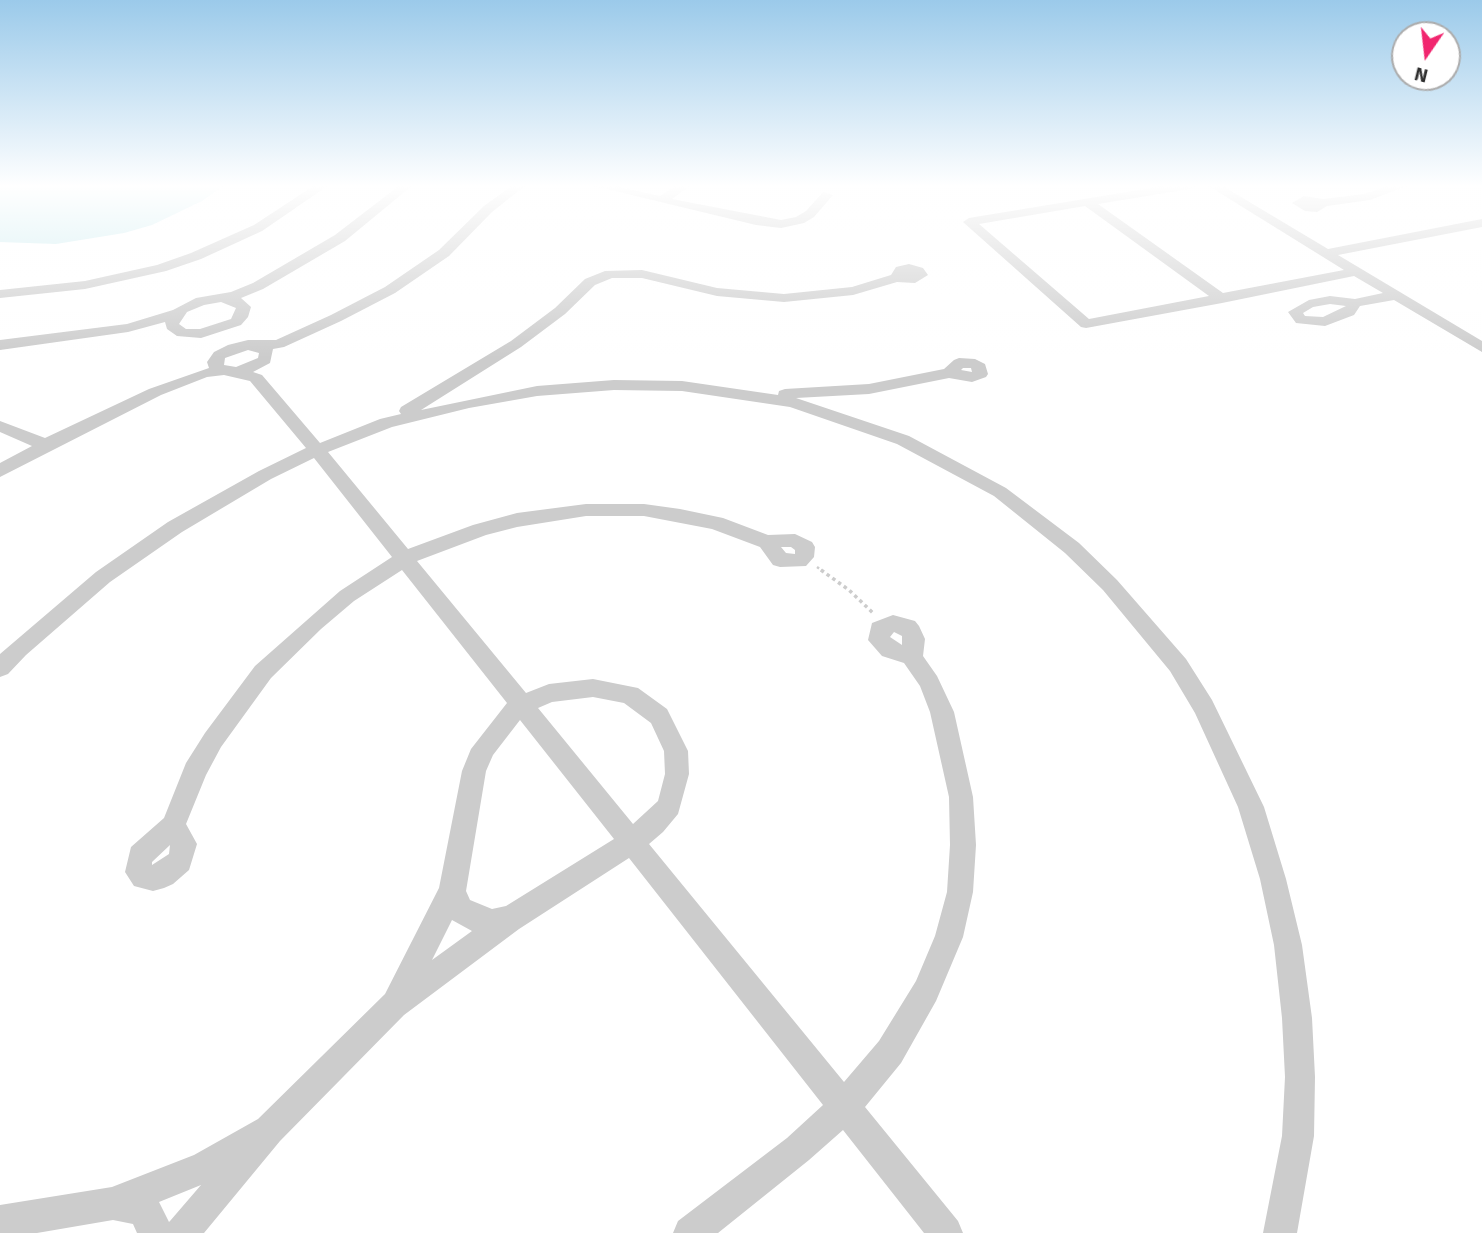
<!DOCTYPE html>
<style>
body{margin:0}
#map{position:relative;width:1482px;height:1233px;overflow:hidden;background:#fff;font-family:Signika,sans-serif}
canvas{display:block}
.north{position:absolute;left:1391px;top:21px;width:70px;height:70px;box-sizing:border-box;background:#fff;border:2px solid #acacac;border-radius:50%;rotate:194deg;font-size:19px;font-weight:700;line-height:28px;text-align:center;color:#2f2f2f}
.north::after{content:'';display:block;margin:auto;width:24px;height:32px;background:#f1266f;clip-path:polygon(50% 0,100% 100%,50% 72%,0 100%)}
</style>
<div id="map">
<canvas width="1482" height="1233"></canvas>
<div class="north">N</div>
</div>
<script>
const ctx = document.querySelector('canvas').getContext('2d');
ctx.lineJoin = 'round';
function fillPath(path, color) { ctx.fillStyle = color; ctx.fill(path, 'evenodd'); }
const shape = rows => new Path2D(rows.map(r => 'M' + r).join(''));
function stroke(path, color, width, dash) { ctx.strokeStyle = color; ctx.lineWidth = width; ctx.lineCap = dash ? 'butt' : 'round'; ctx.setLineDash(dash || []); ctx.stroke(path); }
fillPath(shape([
 [0,185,225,185,202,201,152,225,124,233,56,244,0,242]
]), '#c7eaee');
stroke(shape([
 [817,567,824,572]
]), '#ccc', 2.5, [2.5, 2.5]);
stroke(shape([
 [821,570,849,590,873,613]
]), '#ccc', 3.5, [3.5, 3.5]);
fillPath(shape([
 [315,185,329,185,262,231,201,259,166,271,85,289,0,298,0,290,85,281,157,265,191,253,254,225,315,185],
 [400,185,413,185,345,241,263,289,241,298,251,307,248,317,241,325,201,338,177,336,167,329,165,322,128,332,0,350,0,340,127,324,173,310,196,298,231,292,253,283,335,235,400,185],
 [221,302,236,308,231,319,200,329,186,329,179,324,187,312,204,305,221,302],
 [513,185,526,185,492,212,449,256,395,293,341,321,284,347,273,349,270,363,253,372,262,375,320,443,380,419,401,414,399,411,401,407,511,341,555,308,585,279,605,271,642,270,717,288,784,294,852,287,891,275,896,267,909,264,923,268,928,275,915,283,897,282,853,295,784,302,717,296,642,278,612,278,595,285,565,314,521,347,421,410,537,386,614,380,682,381,778,395,779,391,785,389,869,384,944,369,954,360,959,358,975,359,985,364,988,374,986,377,972,382,949,378,869,394,796,398,909,436,1006,488,1079,543,1117,580,1186,659,1212,700,1264,807,1286,879,1302,945,1312,1018,1315,1077,1314,1136,1297,1233,1263,1233,1282,1136,1285,1077,1282,1018,1274,945,1260,879,1238,807,1195,713,1170,671,1103,590,1065,553,994,496,897,444,790,407,682,391,614,390,537,396,469,408,392,427,328,452,408,549,473,525,517,513,586,504,644,504,680,509,723,518,768,535,795,534,812,542,815,547,814,557,806,566,780,567,773,565,760,547,712,529,644,516,586,516,517,527,486,535,417,561,526,693,549,684,593,679,638,688,667,709,688,751,689,774,678,814,663,832,649,844,844,1082,879,1041,916,981,935,936,947,892,950,845,949,797,930,712,920,686,904,663,882,656,868,640,872,623,893,615,915,621,919,626,925,639,923,656,937,676,954,712,973,797,976,845,973,892,963,937,936,1001,901,1063,865,1107,958,1221,963,1233,924,1233,843,1130,809,1160,718,1233,673,1233,678,1221,787,1138,823,1105,629,858,519,929,404,1015,280,1141,204,1233,137,1233,133,1224,113,1220,37,1233,0,1233,0,1205,112,1187,194,1155,258,1119,385,994,439,888,462,771,471,749,507,703,402,570,354,601,321,629,271,678,221,747,206,775,186,824,197,844,189,870,173,884,164,888,153,891,134,886,125,872,131,847,164,818,186,763,205,733,255,666,340,591,392,557,314,458,271,479,182,532,110,582,26,655,8,674,0,677,0,654,96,572,168,522,259,471,306,448,250,381,224,375,207,377,161,395,0,477,0,463,32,446,0,432,0,421,45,438,149,389,209,368,207,362,214,352,228,345,248,340,276,340,331,315,385,287,439,250,484,206,513,185],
 [248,350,259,353,258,358,236,367,224,365,225,358,248,350],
 [963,368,971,368,972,372,961,370,963,368],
 [781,547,791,547,795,550,795,554,786,553,781,547],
 [894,632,902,636,902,645,890,637,894,632],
 [593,697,624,703,651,723,664,751,665,774,658,801,633,824,538,708,552,702,593,697],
 [520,720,614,839,506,906,492,909,470,900,466,891,486,771,493,755,520,720],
 [170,845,169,854,152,865,152,862,170,845],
 [452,920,472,931,432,960,452,920],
 [201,1185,170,1221,169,1222,159,1202,201,1185],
 [590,185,611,185,660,196,677,185,691,185,672,199,781,220,796,217,806,211,823,192,833,195,814,217,804,223,781,228,756,225,590,185],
 [1169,185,1196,185,1190,189,1098,204,1223,293,1344,270,1207,185,1221,185,1328,249,1482,219,1482,227,1338,255,1482,341,1482,352,1394,300,1360,306,1354,315,1325,326,1296,323,1288,312,1309,300,1330,296,1355,299,1383,293,1354,276,1222,303,1086,328,1081,327,963,222,969,218,1169,185],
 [1085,206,1209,296,1089,319,979,224,1085,206],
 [1330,304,1346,306,1323,317,1305,316,1303,313,1313,307,1330,304],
 [1392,185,1410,185,1370,200,1327,206,1317,212,1305,211,1292,203,1304,196,1323,199,1364,194,1392,185]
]), '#ccc');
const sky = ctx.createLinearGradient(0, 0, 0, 358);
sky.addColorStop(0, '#9bcaea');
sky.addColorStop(0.52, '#fff');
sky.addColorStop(1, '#ffffff00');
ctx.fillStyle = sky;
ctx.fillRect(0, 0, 1482, 358);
</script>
